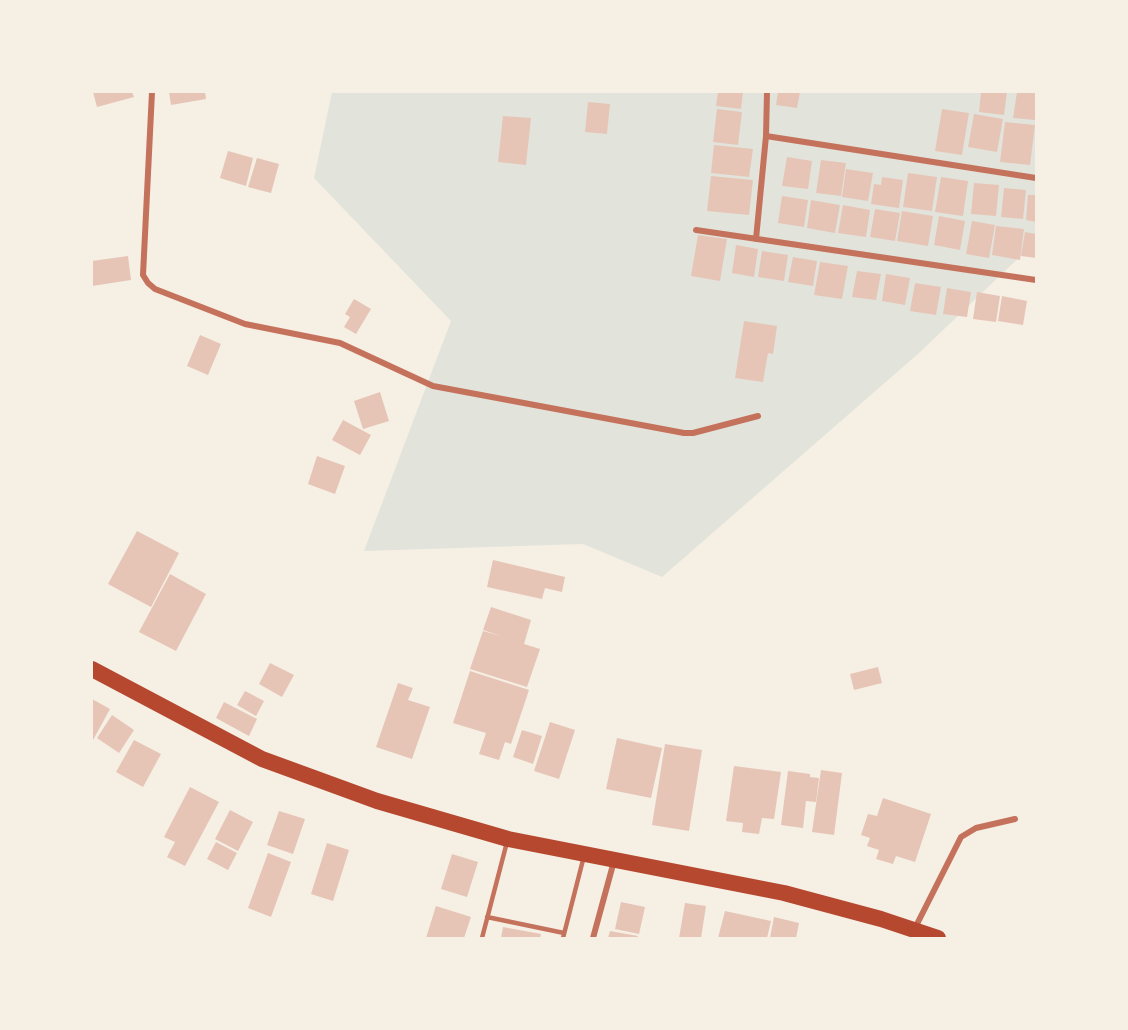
<!DOCTYPE html>
<style>
body{margin:0}
#map{position:relative;width:1128px;height:1030px;overflow:hidden;background:#f6efe4;font-family:"PT Serif",serif}
canvas{display:block}
.frame{position:absolute;inset:0;border:93px solid #f6efe4;pointer-events:none}
</style>
<div id="map">
<canvas width="1128" height="1030"></canvas>
<div class="frame"></div>
</div>
<script>
const ctx = document.querySelector('canvas').getContext('2d');
ctx.lineJoin = 'round';
function fillPath(path, color) { ctx.fillStyle = color; ctx.fill(path, 'evenodd'); }
const shape = rows => new Path2D(rows.map(r => 'M' + r).join(''));
function stroke(path, color, width, dash) { ctx.strokeStyle = color; ctx.lineWidth = width; ctx.lineCap = dash ? 'butt' : 'round'; ctx.setLineDash(dash || []); ctx.stroke(path); }
fillPath(shape([
 [332,92,1036,92,1036,232,1028,249,919,353,662,577,583,544,364,551,451,321,314,178]
]), '#e2e4dc');
fillPath(shape([
 [93,92,132,92,134,97,97,107],
 [169,92,205,92,206,99,171,105],
 [718,92,743,92,741,109,716,106],
 [778,92,800,92,797,108,776,105],
 [981,92,1007,92,1004,115,979,112],
 [1017,92,1036,92,1035,120,1013,118],
 [588,102,610,104,607,134,585,132],
 [717,109,742,112,738,145,713,142],
 [942,109,969,113,962,155,935,151],
 [974,114,1003,119,997,152,968,147],
 [503,116,531,118,526,165,498,162],
 [1005,122,1035,125,1030,165,1000,162],
 [714,145,753,149,749,177,711,173],
 [228,151,253,158,246,186,220,178],
 [787,157,812,161,808,189,782,186],
 [257,158,279,164,271,193,248,187],
 [821,160,846,163,841,196,816,193],
 [846,169,873,173,868,201,842,197],
 [908,173,937,177,932,211,903,207],
 [711,176,753,180,749,215,707,211],
 [882,177,903,180,899,208,871,204,874,184,881,185],
 [941,177,968,181,963,216,935,212],
 [974,183,999,185,996,216,971,214],
 [1004,188,1026,190,1023,219,1001,217],
 [1028,195,1036,195,1036,222,1026,220],
 [782,196,808,200,804,227,778,223],
 [811,200,840,205,835,233,807,228],
 [843,205,870,210,866,237,838,233],
 [875,209,900,213,895,241,870,237],
 [902,211,933,216,928,246,897,241],
 [939,216,965,221,960,250,934,245],
 [972,221,995,225,989,258,966,254],
 [996,226,1024,229,1020,260,992,255],
 [1025,232,1036,234,1036,258,1021,256],
 [698,235,727,239,720,281,691,276],
 [736,245,758,249,754,277,732,273],
 [762,251,788,255,784,281,758,277],
 [128,256,131,280,92,286,92,261],
 [793,257,817,261,813,286,788,282],
 [820,262,848,266,842,299,814,295],
 [857,271,881,274,876,300,852,297],
 [886,274,910,278,905,305,882,301],
 [915,283,941,287,936,315,910,311],
 [947,288,971,292,967,317,943,314],
 [977,292,1000,296,996,322,973,319],
 [1002,296,1027,301,1023,325,998,321],
 [354,299,371,309,356,334,344,327,350,317,345,314],
 [744,321,777,326,773,354,768,353,763,382,735,378],
 [200,335,221,344,208,375,187,366],
 [380,392,389,421,363,429,354,401],
 [343,420,371,435,360,455,332,440],
 [317,456,345,466,335,494,308,484],
 [137,531,179,553,151,607,108,584],
 [493,560,565,577,562,592,545,588,542,599,487,587],
 [170,574,206,594,176,651,139,632],
 [491,607,531,620,524,644,540,649,527,687,470,669,483,631,501,636,483,630],
 [270,663,294,675,282,697,259,684],
 [878,667,882,683,854,690,850,674],
 [470,671,529,690,511,744,505,742,499,760,479,754,486,733,453,723],
 [398,683,413,688,408,700,430,707,412,759,376,747],
 [245,691,264,701,256,716,237,705],
 [92,699,110,709,92,742],
 [224,702,257,719,249,736,216,718],
 [112,715,134,730,119,753,97,738],
 [550,722,575,730,559,779,534,771],
 [522,730,542,736,533,764,513,757],
 [617,738,662,748,651,798,606,789],
 [134,740,161,754,143,787,116,772],
 [665,744,702,750,689,831,652,825],
 [734,766,781,772,774,819,762,818,759,834,742,832,743,823,726,821],
 [821,770,842,773,834,835,812,832],
 [788,771,810,774,810,777,819,778,816,802,806,801,803,828,781,825],
 [190,787,219,802,185,866,167,857,175,842,164,837],
 [883,798,931,814,915,862,896,856,893,864,876,859,879,850,867,846,870,838,861,835,868,814,877,816],
 [230,810,253,822,238,851,215,839],
 [279,811,305,819,293,854,267,845],
 [216,842,237,853,228,870,207,859],
 [327,843,349,850,333,901,311,894],
 [268,853,291,862,271,917,248,908],
 [452,854,478,862,467,897,441,889],
 [621,902,645,907,639,934,615,929],
 [685,903,706,906,701,938,679,938],
 [436,906,471,917,464,938,426,938],
 [725,911,771,921,767,938,718,938],
 [774,917,799,923,796,938,770,938],
 [503,927,541,934,540,938,501,938],
 [610,931,638,936,637,938,608,938]
]), '#e6c5b7');
stroke(shape([
 [487,917,564,933],
 [482,938,507,842],
 [563,938,584,856]
]), '#c5725c', 4.5);
stroke(shape([
 [152,92,143,275,148,283,155,289,245,324,340,343,433,386,684,433,693,433,758,416],
 [766,136,1036,178],
 [696,230,1036,280],
 [756,239,766,136,767,92],
 [914,930,961,837,976,828,1015,819],
 [593,938,614,861]
]), '#c5725c', 6);
stroke(shape([
 [92,669,262,759,377,801,508,839,784,893,881,919,938,938]
]), '#b5482f', 16);
</script>
